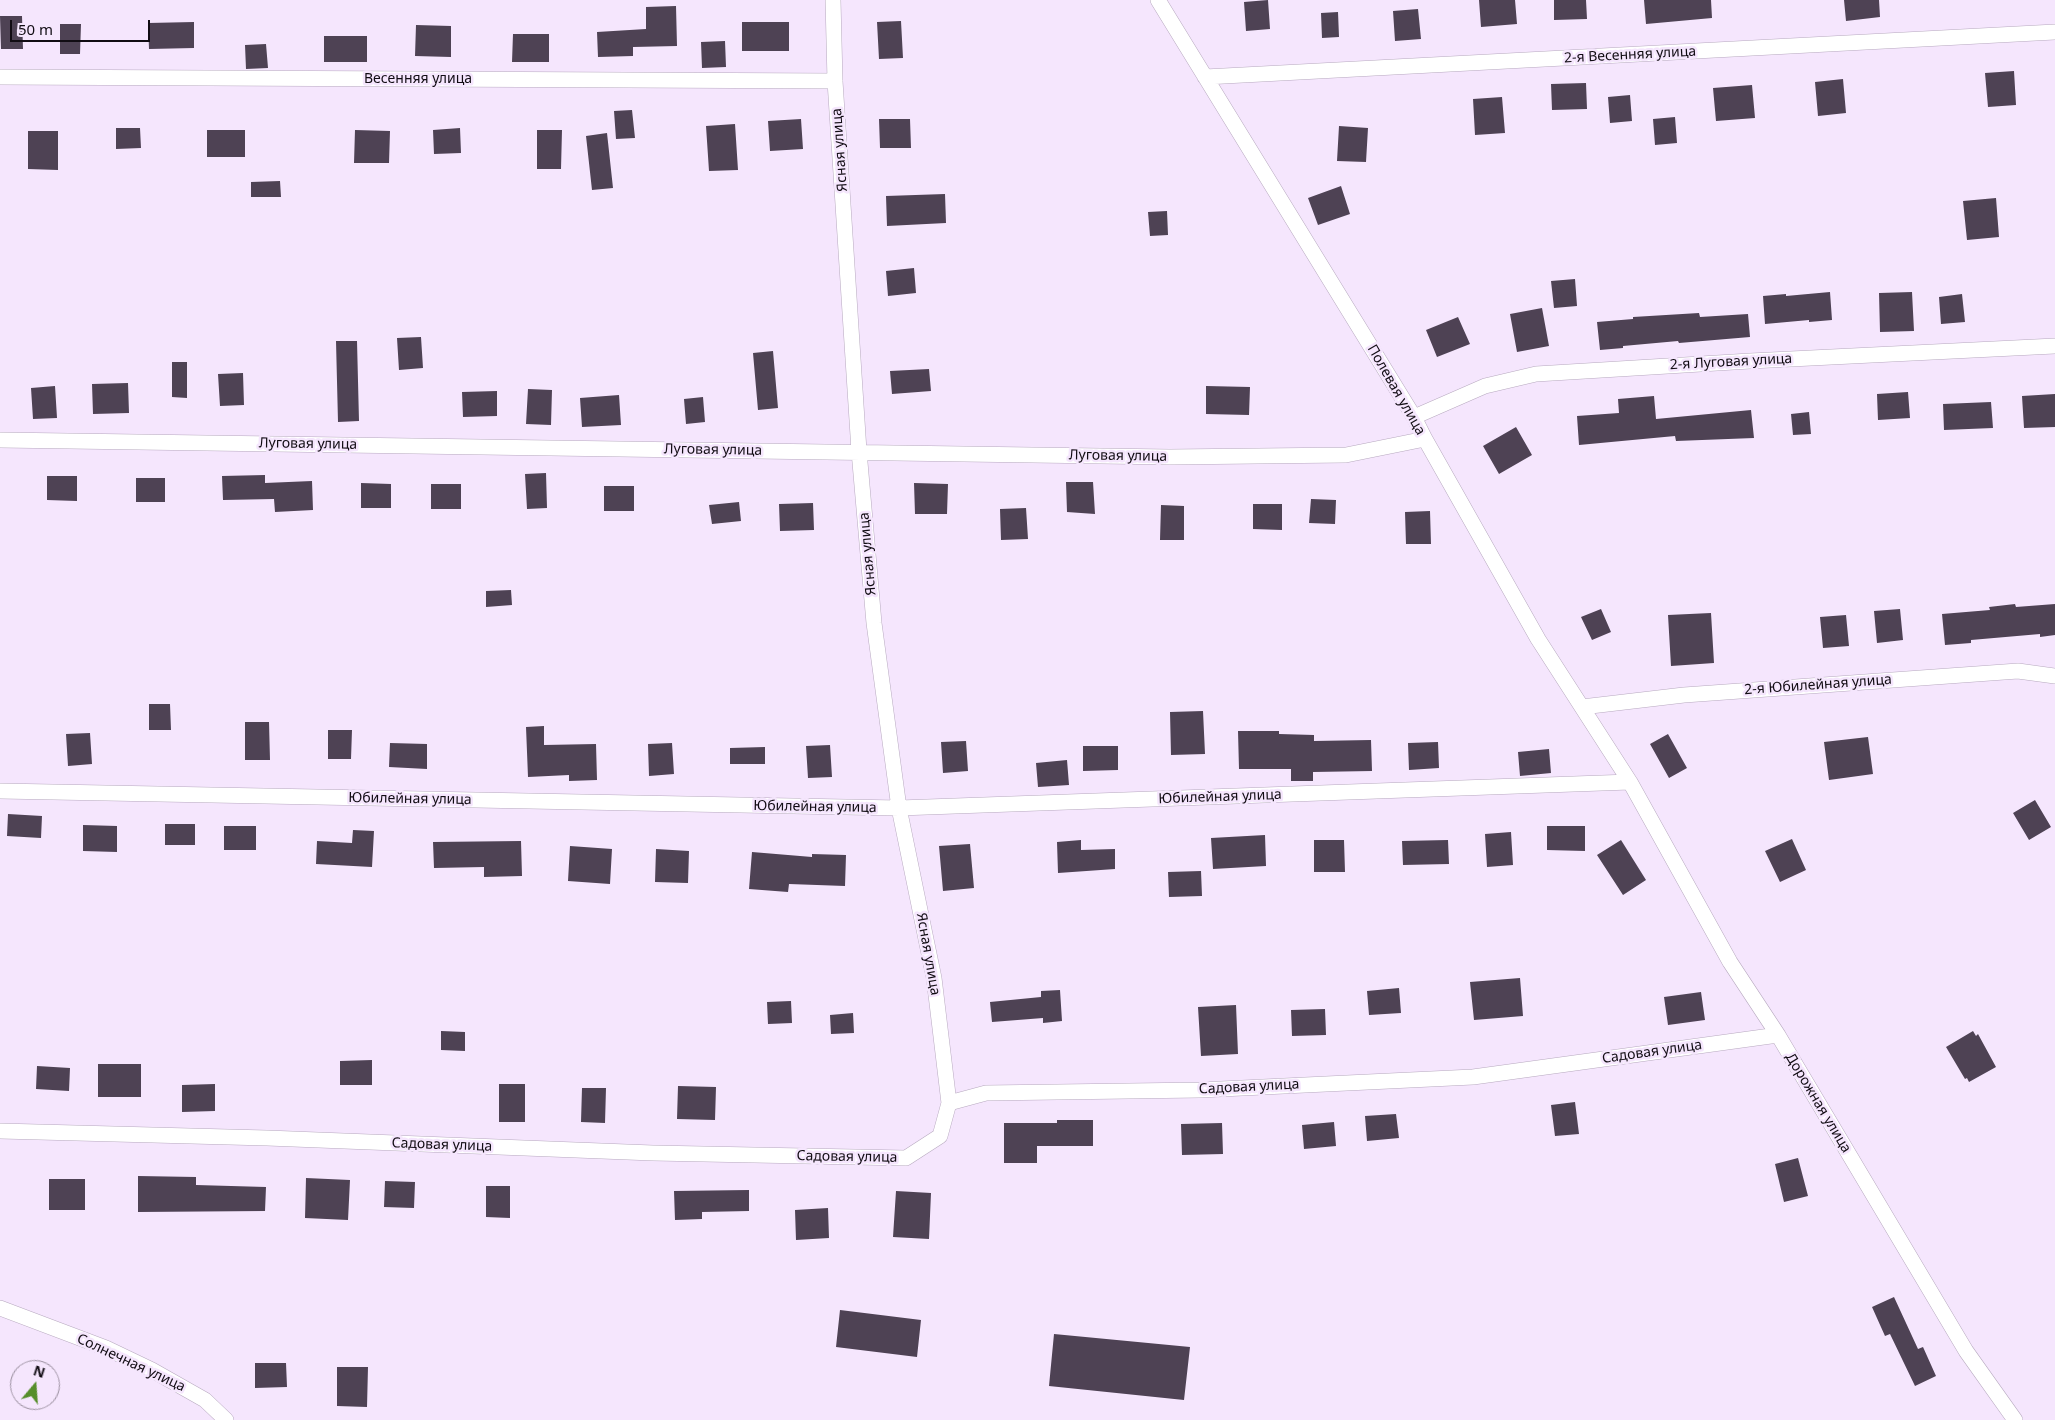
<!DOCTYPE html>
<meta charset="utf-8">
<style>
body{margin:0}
#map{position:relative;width:2055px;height:1420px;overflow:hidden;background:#f5e6fd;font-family:"Noto Sans",sans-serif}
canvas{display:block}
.north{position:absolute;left:10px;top:1360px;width:50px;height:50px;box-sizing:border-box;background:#f5e6fd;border:1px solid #9a8f9f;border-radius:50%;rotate:18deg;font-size:14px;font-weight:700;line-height:20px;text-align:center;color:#110c13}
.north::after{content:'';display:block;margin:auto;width:18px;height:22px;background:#568e2b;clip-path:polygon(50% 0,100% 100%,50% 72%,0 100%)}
.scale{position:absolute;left:10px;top:20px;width:140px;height:22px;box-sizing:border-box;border:2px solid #110c13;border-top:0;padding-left:6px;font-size:15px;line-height:18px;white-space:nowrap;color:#110c13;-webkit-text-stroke:4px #f5e6fd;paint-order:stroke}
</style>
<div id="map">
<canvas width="2055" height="1420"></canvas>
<div class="north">N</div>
<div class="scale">50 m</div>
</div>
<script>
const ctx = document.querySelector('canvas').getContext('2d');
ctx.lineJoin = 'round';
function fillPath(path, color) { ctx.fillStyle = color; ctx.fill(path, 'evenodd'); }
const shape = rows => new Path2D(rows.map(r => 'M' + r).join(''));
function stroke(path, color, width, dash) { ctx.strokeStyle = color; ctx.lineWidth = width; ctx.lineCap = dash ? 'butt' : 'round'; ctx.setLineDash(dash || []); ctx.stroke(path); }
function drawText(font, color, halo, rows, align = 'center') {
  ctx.font = font + ' "Noto Sans",sans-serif'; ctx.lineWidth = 5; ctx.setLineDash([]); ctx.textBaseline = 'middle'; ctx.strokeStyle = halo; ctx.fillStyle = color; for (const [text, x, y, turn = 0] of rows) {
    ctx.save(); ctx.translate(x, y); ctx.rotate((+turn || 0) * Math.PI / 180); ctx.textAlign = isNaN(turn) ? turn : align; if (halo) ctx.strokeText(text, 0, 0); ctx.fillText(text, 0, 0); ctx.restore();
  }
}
fillPath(shape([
 [1268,0,1270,29,1246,31,1244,2],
 [1479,0,1515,0,1517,24,1481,27],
 [1554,0,1586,0,1587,19,1554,20],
 [1644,0,1711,0,1712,18,1646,24],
 [1844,0,1879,0,1880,17,1846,21],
 [676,6,677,46,633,47,633,56,598,57,597,32,646,29,646,7],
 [1418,9,1421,39,1395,41,1393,11],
 [1338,12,1339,37,1322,38,1321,13],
 [0,16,22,16,23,49,1,49],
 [901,21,903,58,879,59,877,22],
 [194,22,194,48,149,49,148,23],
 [742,22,789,22,789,51,742,51],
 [60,24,81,24,80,54,60,54],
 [416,25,451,26,451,57,415,56],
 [513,34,549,34,549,62,512,62],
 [324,36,367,36,367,62,324,62],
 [725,41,726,67,702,68,701,42],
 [266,44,268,68,246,69,245,45],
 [2014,71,2016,105,1988,107,1985,73],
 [1843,79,1846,113,1818,116,1815,82],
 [1586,83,1587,109,1552,110,1551,84],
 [1752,85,1755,118,1716,121,1713,88],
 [1630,95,1632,121,1610,123,1608,97],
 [1502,97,1505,133,1475,135,1473,99],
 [632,110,635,138,616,139,614,111],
 [1675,117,1677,143,1655,145,1653,119],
 [801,119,803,149,770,151,768,121],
 [879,119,910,119,911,148,880,148],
 [735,124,738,170,709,171,706,126],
 [1339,126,1368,128,1366,162,1337,161],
 [116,128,140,128,141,148,116,149],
 [460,128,461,153,434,154,433,130],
 [207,130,245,130,245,157,207,157],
 [355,130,390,131,389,163,354,163],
 [537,130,562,130,561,169,537,169],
 [28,131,58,131,58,170,28,169],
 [607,133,613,188,592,190,586,136],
 [280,181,281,197,251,197,251,182],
 [1341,186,1350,214,1318,225,1308,198],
 [945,194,946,223,887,226,886,196],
 [1996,198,1999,237,1967,240,1963,201],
 [1167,211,1168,235,1150,236,1148,212],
 [914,268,916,293,888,296,886,271],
 [1575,279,1577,306,1554,308,1551,281],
 [1830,292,1832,320,1809,322,1809,320,1765,324,1763,296,1786,294,1786,296],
 [1912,292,1914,331,1880,332,1879,293],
 [1962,294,1965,322,1941,324,1939,297],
 [1542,308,1549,346,1517,352,1510,314],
 [1699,313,1700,317,1748,314,1750,337,1679,343,1678,341,1623,346,1623,348,1600,350,1597,322,1633,319,1633,317],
 [1458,317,1470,344,1437,357,1426,330],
 [421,337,423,368,399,370,397,338],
 [336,341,357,341,359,421,338,422],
 [773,351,778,408,758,410,753,353],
 [172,362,187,362,187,398,172,397],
 [929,369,931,391,892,394,890,371],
 [243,373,244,405,220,406,218,374],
 [128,383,129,413,93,414,92,384],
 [55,386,57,418,33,419,31,388],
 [1206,386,1250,387,1249,415,1206,414],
 [528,389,552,390,551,425,526,424],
 [497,391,497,416,463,417,462,392],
 [1908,392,1910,418,1878,420,1877,394],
 [2055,394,2055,427,2024,428,2022,396],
 [619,395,621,425,582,427,580,398],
 [1654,396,1656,419,1751,410,1754,438,1676,441,1675,436,1579,445,1577,416,1619,413,1618,399],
 [703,397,705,422,686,424,684,399],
 [1991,402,1993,428,1944,430,1943,404],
 [1809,412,1811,434,1793,435,1791,414],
 [1516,427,1532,455,1499,474,1483,446],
 [546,473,547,508,527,509,525,474],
 [265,475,265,483,312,481,313,510,275,512,274,499,223,500,222,476],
 [47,476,77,476,77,501,47,500],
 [136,478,165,478,165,502,136,502],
 [1066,482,1093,482,1095,514,1067,512],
 [361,483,391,484,391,508,361,508],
 [914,483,948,484,947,514,915,514],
 [431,484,461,484,461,509,431,509],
 [604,486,634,486,634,511,604,511],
 [1311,499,1336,500,1335,524,1309,523],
 [739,502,741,521,712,524,709,505],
 [813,503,814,530,780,531,779,504],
 [1253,504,1282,504,1282,530,1253,529],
 [1161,505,1184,506,1184,540,1160,540],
 [1026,508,1028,539,1001,540,1000,509],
 [1430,511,1431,544,1406,544,1405,512],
 [511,590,512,605,486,607,486,591],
 [2015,604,2016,607,2055,604,2055,635,2040,637,2040,634,1971,640,1971,643,1945,645,1942,614,1990,610,1989,607],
 [1601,609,1611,632,1592,640,1581,617],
 [1900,609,1903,640,1877,643,1874,611],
 [1711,613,1714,663,1671,666,1668,615],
 [1846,615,1849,646,1823,648,1820,617],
 [149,704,170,704,171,730,149,730],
 [1203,711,1205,754,1171,755,1170,712],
 [245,722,269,722,270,760,245,760],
 [544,726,544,745,596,744,597,780,569,781,569,775,528,777,526,727],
 [328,730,352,730,351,759,328,759],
 [1238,731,1279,731,1279,734,1314,735,1314,741,1371,740,1372,771,1313,772,1313,781,1291,781,1291,769,1239,769],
 [90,733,92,764,68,766,66,734],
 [1668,734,1687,768,1669,778,1650,744],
 [1868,737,1873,774,1829,780,1824,742],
 [966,741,968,771,943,773,941,742],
 [1438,742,1439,768,1409,770,1408,743],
 [390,743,427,744,427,769,389,767],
 [672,743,674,774,649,776,648,744],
 [830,745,832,777,808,778,806,746],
 [1083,746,1118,746,1118,770,1083,771],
 [765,747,765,764,730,764,730,748],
 [1549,749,1551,773,1520,776,1518,752],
 [1067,760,1069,785,1038,787,1036,763],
 [2035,800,2051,827,2029,840,2013,813],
 [8,814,42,816,41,838,7,836],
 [165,824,195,824,195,845,165,845],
 [83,825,117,826,117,852,83,851],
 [224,826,256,826,256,850,224,850],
 [1547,826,1585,826,1585,851,1547,850],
 [353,830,374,831,372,867,316,864,317,841,352,843],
 [1511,832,1513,865,1487,867,1485,834],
 [1265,835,1266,866,1213,869,1211,838],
 [1792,839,1806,870,1780,882,1765,851],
 [1081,840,1081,850,1115,849,1115,869,1058,873,1057,842],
 [1314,840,1344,840,1345,872,1314,872],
 [1448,840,1449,864,1403,865,1402,841],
 [1621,840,1646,880,1623,895,1597,855],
 [521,841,522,876,484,877,484,867,434,868,433,842],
 [970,844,974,888,943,891,939,846],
 [570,846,612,849,610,884,568,881],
 [656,849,689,851,688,883,655,882],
 [752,852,812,857,812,854,846,855,845,886,789,884,788,892,749,889],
 [1201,871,1202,896,1169,897,1168,872],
 [1520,978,1523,1016,1474,1020,1470,982],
 [1399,988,1401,1013,1369,1015,1367,991],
 [1060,990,1062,1021,1043,1023,1043,1018,992,1022,990,1002,1041,997,1041,991],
 [1701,992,1705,1020,1668,1025,1664,997],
 [791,1001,792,1023,768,1024,767,1002],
 [1236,1005,1238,1054,1201,1056,1198,1007],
 [1325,1009,1326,1035,1292,1036,1291,1010],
 [853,1013,854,1033,831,1034,830,1015],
 [441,1031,465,1032,465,1051,441,1050],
 [1973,1031,1976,1036,1978,1034,1996,1067,1969,1082,1967,1078,1965,1079,1946,1047],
 [372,1060,372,1085,340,1085,340,1061],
 [98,1064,141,1064,141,1097,98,1097],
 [37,1066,70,1068,69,1091,36,1089],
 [215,1084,215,1111,182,1112,182,1085],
 [499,1084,525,1084,525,1122,499,1122],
 [678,1086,716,1087,715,1120,677,1119],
 [582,1088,606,1088,605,1123,581,1122],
 [1575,1102,1579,1134,1555,1136,1551,1105],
 [1396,1114,1399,1138,1367,1141,1365,1116],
 [1057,1120,1093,1120,1093,1146,1037,1146,1037,1163,1004,1163,1004,1123,1057,1123],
 [1334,1122,1336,1146,1304,1149,1302,1125],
 [1222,1123,1223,1154,1182,1155,1181,1124],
 [1798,1158,1808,1196,1784,1202,1775,1164],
 [138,1176,196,1177,196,1185,266,1187,265,1211,138,1212],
 [306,1178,350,1180,348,1220,305,1218],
 [49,1179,85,1179,85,1210,49,1210],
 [385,1181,415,1182,414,1208,384,1207],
 [486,1186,510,1186,510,1218,486,1217],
 [749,1190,749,1211,702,1212,702,1219,675,1220,674,1191],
 [896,1191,931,1193,929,1239,893,1237],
 [828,1208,829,1238,796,1240,795,1210],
 [1894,1297,1918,1349,1923,1347,1936,1376,1915,1386,1890,1334,1885,1336,1872,1307],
 [840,1310,921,1320,917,1357,836,1347],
 [1054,1334,1190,1347,1184,1400,1049,1386],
 [255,1363,286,1363,287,1387,255,1388],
 [337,1367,368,1367,367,1407,337,1406]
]), '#4e4254');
const street = shape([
 [833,0,835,81,859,451,874,623,899,808,934,978,949,1103],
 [1158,0,1414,417,1425,439,1538,639,1630,782,1730,962,1778,1035,1966,1351,2015,1420],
 [0,77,835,81],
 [1205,77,2055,32],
 [1414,417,1485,386,1536,374,1750,361,2055,346],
 [0,440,1170,457,1346,455,1425,439],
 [1582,707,1684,695,2018,671,2055,676],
 [0,791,899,808,1630,782],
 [0,1131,267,1138,653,1153,906,1158,940,1136,949,1103,986,1093,1200,1090,1473,1077,1778,1035],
 [0,1308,106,1348,152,1370,205,1400,226,1420]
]);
stroke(street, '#b7a9bf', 16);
stroke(street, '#fff', 15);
drawText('14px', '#110c13', '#f5e6fd', [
 ["2-я Весенняя улица",1630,55,-3],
 ["Весенняя улица",418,79],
 ["Ясная улица",840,150,-94],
 ["2-я Луговая улица",1731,362,-3],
 ["Полевая улица",1396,390,60],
 ["Луговая улица",308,444,1],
 ["Луговая улица",713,450,1],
 ["Луговая улица",1118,456,1],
 ["Ясная улица",868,554,-95],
 ["2-я Юбилейная улица",1818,685,-4],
 ["Юбилейная улица",1220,797,-2],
 ["Юбилейная улица",410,799,1],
 ["Юбилейная улица",815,807,1],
 ["Ясная улица",928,954,80],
 ["Садовая улица",1652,1052,-8],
 ["Садовая улица",1249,1087,-3],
 ["Дорожная улица",1818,1103,59],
 ["Садовая улица",442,1145,2],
 ["Садовая улица",847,1157,1],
 ["Солнечная улица",131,1363,25]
]);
</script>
